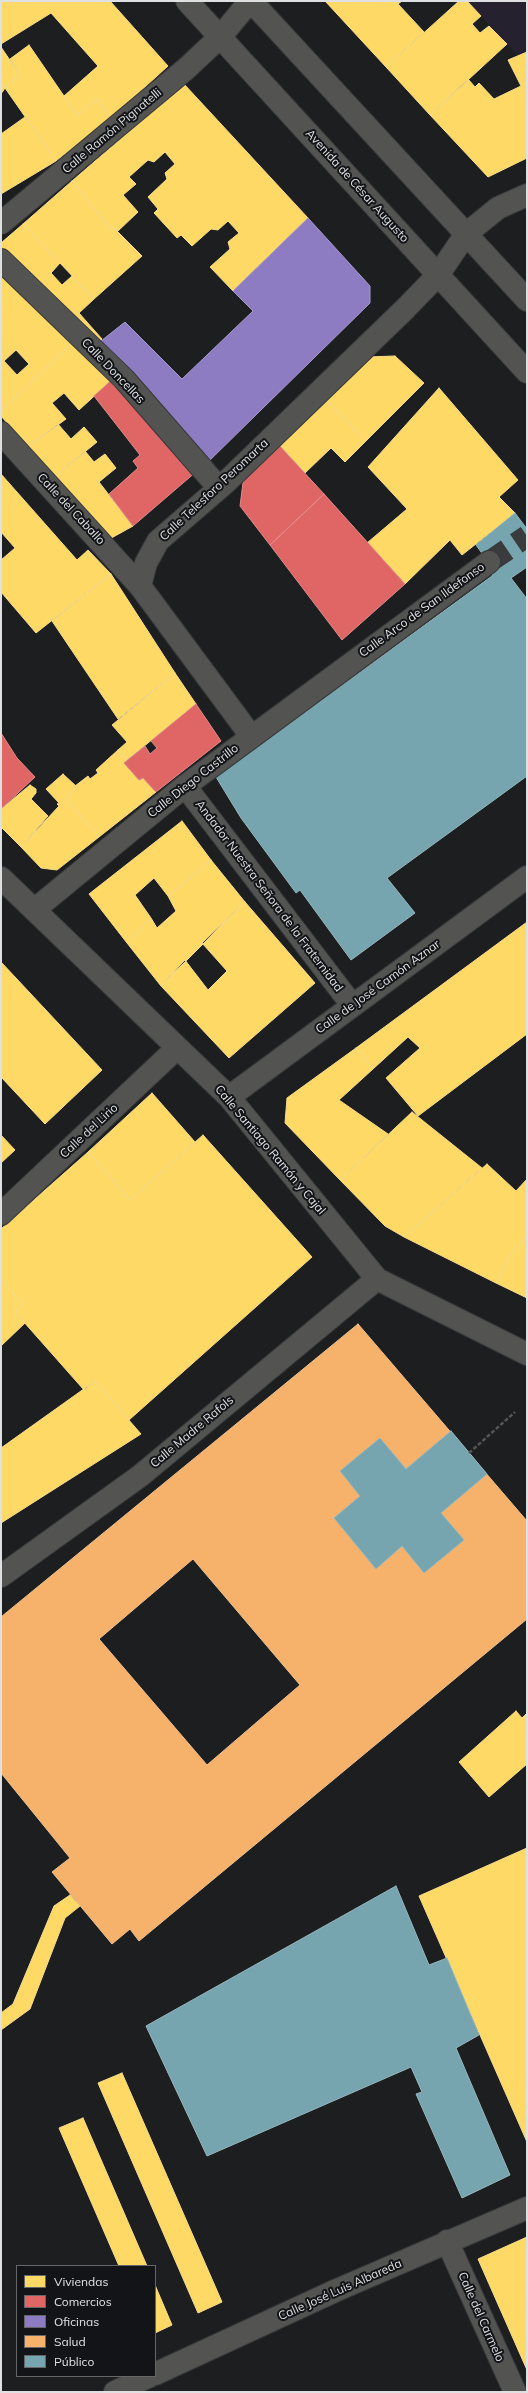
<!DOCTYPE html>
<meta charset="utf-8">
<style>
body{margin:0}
#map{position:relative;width:528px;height:2393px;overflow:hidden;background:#1d1e1f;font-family:Mulish,sans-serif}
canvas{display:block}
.frame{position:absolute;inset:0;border:2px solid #dfe0e2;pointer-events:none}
.legend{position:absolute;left:16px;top:2265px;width:140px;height:112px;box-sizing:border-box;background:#131417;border:1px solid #656668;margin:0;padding:5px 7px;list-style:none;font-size:12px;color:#dfe0e2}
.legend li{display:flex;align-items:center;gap:8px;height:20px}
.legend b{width:20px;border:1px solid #656668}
</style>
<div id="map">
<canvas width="528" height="2393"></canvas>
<div class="frame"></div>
<ul class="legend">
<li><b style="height:11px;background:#ffd966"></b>Viviendas</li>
<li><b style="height:11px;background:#e06666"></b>Comercios</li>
<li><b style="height:11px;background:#8e7cc3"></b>Oficinas</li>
<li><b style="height:11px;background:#f6b26b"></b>Salud</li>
<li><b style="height:11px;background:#76a5af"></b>Público</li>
</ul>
</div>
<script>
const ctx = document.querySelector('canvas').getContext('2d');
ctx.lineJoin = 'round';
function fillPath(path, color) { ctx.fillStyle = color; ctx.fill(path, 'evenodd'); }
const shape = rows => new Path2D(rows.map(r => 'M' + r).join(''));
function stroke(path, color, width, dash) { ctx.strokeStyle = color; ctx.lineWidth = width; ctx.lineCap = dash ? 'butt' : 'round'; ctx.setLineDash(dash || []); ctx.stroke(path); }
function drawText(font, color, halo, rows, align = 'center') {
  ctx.font = font + ' Mulish,sans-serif'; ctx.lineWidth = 4; ctx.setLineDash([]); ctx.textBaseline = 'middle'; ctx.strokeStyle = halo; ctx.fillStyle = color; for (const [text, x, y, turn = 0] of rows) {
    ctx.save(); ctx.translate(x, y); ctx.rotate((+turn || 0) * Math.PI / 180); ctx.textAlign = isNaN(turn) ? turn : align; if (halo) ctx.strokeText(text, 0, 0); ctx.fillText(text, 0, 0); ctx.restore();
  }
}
fillPath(shape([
 [467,1,527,1,527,52,518,56]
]), '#25212f');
const homes = shape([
 [1,1,110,1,168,66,111,118,97,99,77,115,64,96,98,66,51,13,1,44,1,1],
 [325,1,402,1,398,4,424,32,386,67,325,1],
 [459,1,467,1,481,16,472,24,480,33,489,26,507,44,430,115,386,67,459,1],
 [29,45,77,115,97,99,111,118,56,161,5,88,20,75,10,59,29,45],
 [1,47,20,75,5,88,1,82,1,47],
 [527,52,527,158,488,177,430,115,468,79,475,87,479,83,494,99,521,86,508,60,527,52],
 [1,82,5,88,1,94,1,82],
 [184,84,308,218,233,291,210,267,230,249,228,242,239,233,228,221,218,230,211,229,192,246,181,235,177,238,154,213,158,209,148,197,167,179,165,173,175,164,165,152,154,162,148,160,129,177,136,184,123,195,138,212,118,231,114,228,111,230,72,181,184,84],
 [25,117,56,161,1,194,1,134,25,117],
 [72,181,111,230,114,228,142,256,94,299,23,224,72,181],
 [23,224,60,263,51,273,62,285,72,276,94,299,79,313,102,339,96,345,1,254,1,243,23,224],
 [1,267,75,340,1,411,2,327,1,267],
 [16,350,29,364,17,375,4,361,16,350],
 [75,340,115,377,79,410,64,393,52,403,66,419,28,447,1,416,1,411,75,340],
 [395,356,424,383,366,441,324,398,366,357,395,356],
 [439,388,518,480,499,497,515,513,462,555,450,540,405,584,367,543,407,509,368,467,439,388],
 [324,398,366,441,345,462,331,448,305,473,277,443,324,398],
 [58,424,71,439,84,427,97,442,54,477,28,447,58,424],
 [85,451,94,462,105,454,116,468,99,482,133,526,106,541,54,477,85,451],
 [1,474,77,560,88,550,111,574,36,633,1,592,1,560,15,548,1,532,1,474],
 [111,574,175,673,118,719,52,621,111,574],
 [175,673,196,704,127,760,118,750,127,742,112,725,175,673],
 [118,750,127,760,124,763,139,780,143,778,156,792,99,837,66,799,77,787,75,786,88,776,90,779,98,773,96,770,118,750],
 [63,774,77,787,66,799,99,837,57,870,41,868,21,847,59,806,57,804,59,803,46,789,63,774],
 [30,785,36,789,36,793,31,799,48,816,21,847,1,827,1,809,30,785],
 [182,821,211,860,168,896,154,878,135,895,151,918,127,943,89,894,182,821],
 [211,860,245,902,161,986,127,943,151,918,157,928,176,911,168,896,211,860],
 [245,902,315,983,229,1058,161,986,185,960,208,990,227,971,202,943,245,902],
 [527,922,527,1034,418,1116,386,1078,420,1048,408,1037,373,1069,356,1048,527,922],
 [1,962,102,1070,45,1124,1,1077,1,962],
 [356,1048,373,1069,339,1100,388,1134,340,1180,285,1123,287,1098,356,1048],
 [152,1093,195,1142,130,1200,88,1152,152,1093],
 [412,1112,482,1168,404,1237,385,1226,340,1180,412,1112],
 [1,1135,15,1150,1,1163,1,1135],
 [203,1135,312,1257,129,1420,95,1381,84,1390,15,1312,23,1305,1,1280,1,1229,88,1152,130,1200,203,1135],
 [487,1164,516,1191,527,1179,527,1236,510,1255,496,1283,404,1237,487,1164],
 [527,1236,527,1298,496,1283,510,1255,527,1236],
 [1,1280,23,1305,15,1312,25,1323,1,1346,1,1280],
 [95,1381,141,1434,1,1523,1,1448,95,1381],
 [516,1711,522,1718,527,1713,527,1764,489,1797,459,1762,516,1711],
 [527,1848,527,2142,419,1896,527,1848],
 [70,1895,80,1906,65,1918,30,2009,1,2030,1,2013,13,2004,54,1906,70,1895],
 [122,2073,222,2302,198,2313,98,2083,122,2073],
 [83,2118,147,2266,119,2266,59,2128,83,2118],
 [527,2237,527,2370,478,2259,527,2237],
 [155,2285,172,2325,155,2333,155,2285]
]);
fillPath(homes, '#ffd966');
stroke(homes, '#f5db8b', 1);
const shops = shape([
 [115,377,197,471,133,526,109,494,138,468,133,461,140,455,94,396,115,377],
 [277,443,324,494,270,545,240,506,244,475,277,443],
 [324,494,405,584,342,640,270,545,324,494],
 [196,704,221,741,156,792,143,778,139,780,124,763,145,746,150,754,157,748,151,741,196,704],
 [1,733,17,758,35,777,1,809,1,733]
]);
fillPath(shops, '#e06666');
stroke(shops, '#e08b8b', 1);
const offices = shape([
 [308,218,370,286,370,303,206,464,96,345,125,322,182,379,253,311,233,291,308,218]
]);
fillPath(offices, '#8e7cc3');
stroke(offices, '#a69acc', 1);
const health = shape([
 [358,1324,527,1521,527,1619,139,1941,130,1929,112,1944,52,1872,70,1858,1,1773,1,1617,358,1324],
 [193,1559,300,1685,207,1765,99,1639,193,1559]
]);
fillPath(health, '#f6b26b');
stroke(health, '#efc08f', 1);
const public = shape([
 [515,513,527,529,527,567,511,578,527,599,527,776,387,878,415,913,351,960,300,890,296,893,241,818,216,777,492,576,494,570,476,545,515,513],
 [451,1431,487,1474,441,1513,464,1540,424,1573,402,1546,376,1569,334,1518,360,1496,340,1471,380,1438,406,1469,451,1431],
 [396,1886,429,1965,447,1958,479,2035,456,2048,510,2175,462,2198,416,2094,422,2092,411,2067,207,2156,146,2026,396,1886]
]);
fillPath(public, '#76a5af');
stroke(public, '#96b7be', 1);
stroke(shape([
 [489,562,527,536]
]), '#3a3b3c', 22, [22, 11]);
const minor = shape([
 [187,1,527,372],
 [251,1,527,300],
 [1,223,187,68,221,36,250,1],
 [1,260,124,379,219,488],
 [1,433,140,586],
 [251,736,140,586,146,563,158,541,224,484,405,309,438,275,466,234,498,208,527,195],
 [185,786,352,1005],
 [1,878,229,1097,377,1279,527,1354],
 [34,910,185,786,489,562],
 [229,1097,527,877],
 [1,1214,176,1049],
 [1,1576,140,1476,377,1279],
 [447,2241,515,2392],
 [155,2374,337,2290,527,2208],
 [115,2392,150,2376]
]);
stroke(minor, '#38393a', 24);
stroke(shape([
 [469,1453,515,1412]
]), '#555', 2.5, [4, 2]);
stroke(minor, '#535352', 22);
drawText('12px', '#dfe0e2', '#131417', [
 ["Calle Ramón Pignatelli",112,131,-40],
 ["Avenida de César Augusto",357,186,48],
 ["Calle Doncellas",113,371,46],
 ["Calle Telesforo Peromarta",214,490,-43],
 ["Calle del Caballo",71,509,47],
 ["Calle Arco de San Ildefonso",422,610,-36],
 ["Calle Diego Castrillo",193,781,-38],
 ["Andador Nuestra Señora de la Fraternidad",269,896,53],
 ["Calle de José Camón Aznar",378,987,-36],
 ["Calle del Lirio",89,1131,-43],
 ["Calle Santiago Ramón y Cajal",270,1150,50],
 ["Calle Madre Rafols",192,1432,-40],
 ["Calle José Luis Albareda",340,2290,-24],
 ["Calle del Carmelo",481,2317,66]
]);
</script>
